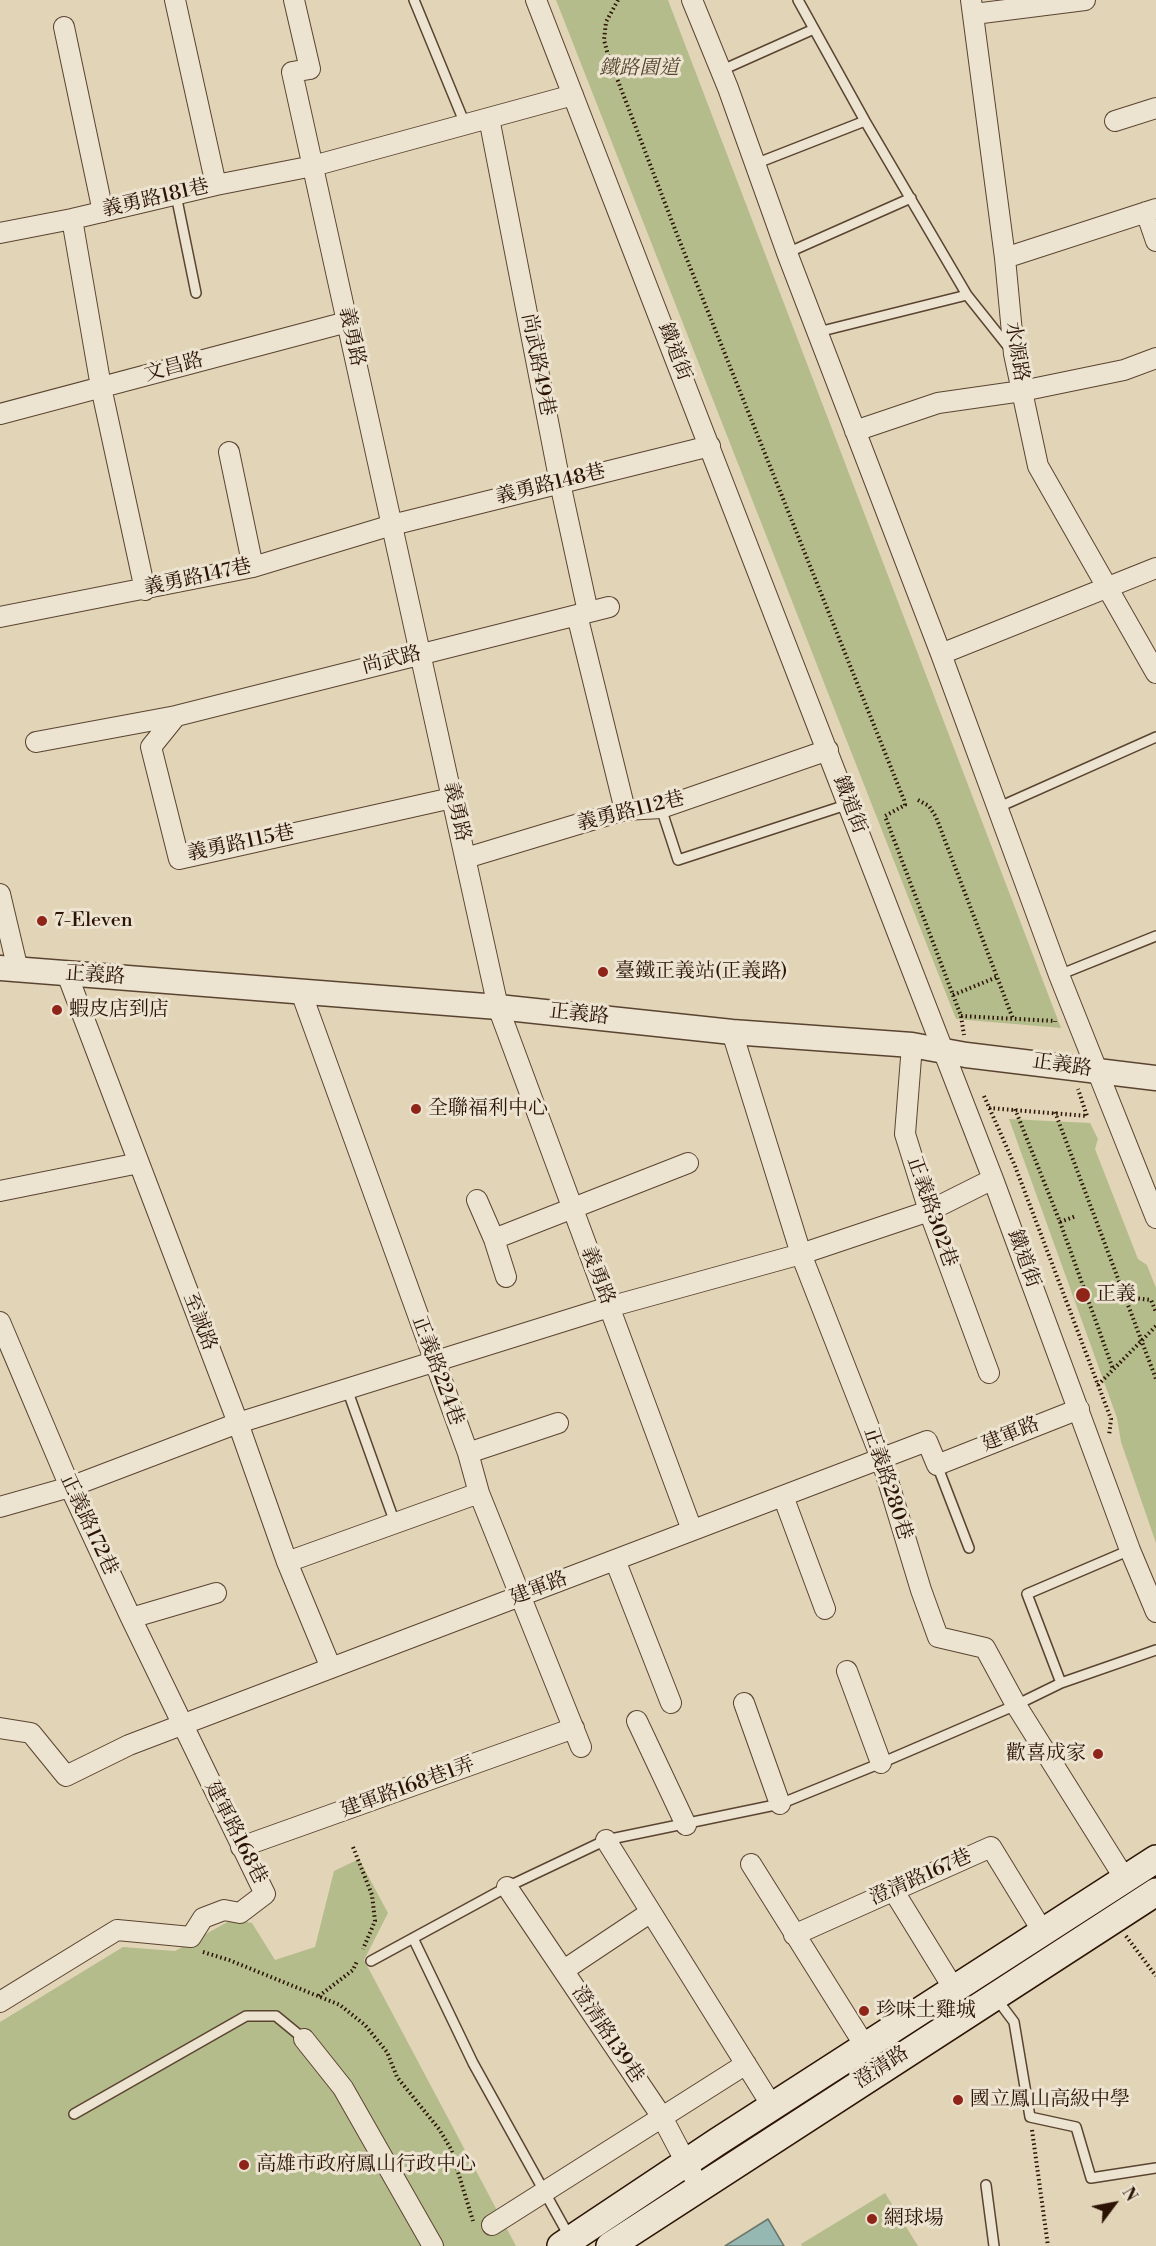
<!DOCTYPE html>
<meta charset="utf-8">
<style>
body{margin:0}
#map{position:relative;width:1156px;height:2246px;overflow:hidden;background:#e2d4b6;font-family:"Libre Bodoni",serif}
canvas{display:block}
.north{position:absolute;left:1084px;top:2174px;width:60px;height:60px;-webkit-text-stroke:4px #ece3d0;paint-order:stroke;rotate:58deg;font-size:16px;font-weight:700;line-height:24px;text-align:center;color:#2c1405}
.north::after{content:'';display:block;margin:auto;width:21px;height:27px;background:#2c1405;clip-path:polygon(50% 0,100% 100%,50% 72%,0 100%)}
</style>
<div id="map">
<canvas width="1156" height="2246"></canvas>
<div class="north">N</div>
</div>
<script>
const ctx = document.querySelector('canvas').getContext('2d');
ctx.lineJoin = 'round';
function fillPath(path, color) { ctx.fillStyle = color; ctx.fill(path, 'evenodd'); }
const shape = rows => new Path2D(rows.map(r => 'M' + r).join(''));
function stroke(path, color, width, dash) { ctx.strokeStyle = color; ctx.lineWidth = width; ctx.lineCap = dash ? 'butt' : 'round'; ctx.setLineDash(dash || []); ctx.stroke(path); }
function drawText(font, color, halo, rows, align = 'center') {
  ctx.font = font + ' "Libre Bodoni","Noto Serif TC",serif'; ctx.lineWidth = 6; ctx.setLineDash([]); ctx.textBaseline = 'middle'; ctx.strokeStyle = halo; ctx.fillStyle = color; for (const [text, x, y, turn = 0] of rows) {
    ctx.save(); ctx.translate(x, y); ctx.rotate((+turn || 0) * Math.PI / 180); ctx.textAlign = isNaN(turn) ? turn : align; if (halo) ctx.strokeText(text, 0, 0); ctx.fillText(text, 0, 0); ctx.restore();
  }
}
fillPath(shape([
 [556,0,668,0,1061,1028,956,1019],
 [1009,1119,1090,1123,1098,1139,1095,1149,1138,1259,1147,1265,1156,1288,1156,1543,1121,1442,1117,1418],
 [359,1859,388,1913,364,1960,516,2246,0,2246,0,2022,123,1947,175,1951,233,1919,252,1923,275,1960,315,1947,334,1871],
 [885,2193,918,2246,802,2246,801,2244]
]), '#b5bc8c');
const water = shape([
 [768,2219,784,2246,725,2246,768,2219]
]);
fillPath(water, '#95b8b2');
stroke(water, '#6b766d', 1.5);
const service = shape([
 [414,0,465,124],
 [798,0,865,121,967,295,1010,349],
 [720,71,814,29],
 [755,164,865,121],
 [176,195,196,293],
 [787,253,911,198],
 [818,332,967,295],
 [999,807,1156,737],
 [661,808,678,860,849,804],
 [1059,975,1156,936],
 [347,1389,395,1523],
 [937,1465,969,1548],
 [1061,1683,1027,1594,1130,1550],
 [413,1938,473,2063,569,2236],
 [371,1961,507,1887,606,1840,780,1804,881,1763,1016,1705,1061,1683,1156,1650],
 [996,1998,1014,2022,1030,2117,1076,2127,1091,2178,1156,2168],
 [74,2114,246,2016,276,2016,304,2039],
 [986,2185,994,2246]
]);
const minor = shape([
 [175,0,216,185],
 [294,0,310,69,292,72,498,1007,692,1530],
 [536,0,993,1179,1130,1550,1156,1612],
 [692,0,728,88,787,253,941,654,1059,975,1156,1218],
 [971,0,1005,258,1014,354,1038,466,1156,673],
 [974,14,1085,0],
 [64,27,103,212],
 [489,118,560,483,588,612],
 [1115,121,1156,108],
 [1146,212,1156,241],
 [72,219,101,387,145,590],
 [0,233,72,219,216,185,313,166,573,95],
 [1005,258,1156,209],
 [0,414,347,322],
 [855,431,938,403,1022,391,1124,370,1156,358],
 [229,452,253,567],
 [577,615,625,810],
 [0,617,253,567,392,525,710,446],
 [941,654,1156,568],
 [176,716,151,747,179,859,452,798],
 [36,742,176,716,609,607],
 [466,858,625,810,661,808,828,750],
 [0,894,18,970],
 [67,974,238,1423,287,1562,331,1668],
 [301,992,468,1453,479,1493,581,1747],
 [732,1032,801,1254,881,1458,921,1590,938,1637,985,1648,1016,1705,1125,1879],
 [912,1045,905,1134,929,1211,989,1373],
 [0,1191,139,1163],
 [477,1200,494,1239,506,1277],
 [494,1239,688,1163],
 [0,1322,70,1487,131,1618,265,1894,240,1913,224,1910,203,1918,191,1937,117,1930,0,2002],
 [468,1453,558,1423],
 [783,1496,825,1609],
 [0,1507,70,1487,238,1423,609,1307,801,1254,929,1211,993,1179],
 [615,1560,671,1703],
 [287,1562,479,1493],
 [131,1618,216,1593],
 [847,1671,881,1763],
 [744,1703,780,1804],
 [637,1721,686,1825],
 [0,1728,31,1733,66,1776,129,1745,927,1441,937,1465,1079,1409],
 [606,1840,772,2106],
 [241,1847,574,1728],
 [751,1864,865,2046],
 [507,1887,662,2117,692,2174],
 [893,1890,954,1989],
 [794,1935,991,1847,1043,1932],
 [564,1970,651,1912],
 [304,2039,343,2088,433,2246],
 [492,2225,746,2064]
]);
const tertiary = shape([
 [0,968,498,1007,732,1032,912,1045,966,1055,1156,1078]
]);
const secondary = shape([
 [561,2246,717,2142,1156,1859],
 [610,2246,1156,1892]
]);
stroke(service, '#5a4431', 12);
stroke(minor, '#5a4431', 22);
stroke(tertiary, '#5a4431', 27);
stroke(secondary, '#2c1405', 30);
stroke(shape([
 [618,0,606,22,604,40,608,55,678,237,904,800,905,805,885,816,961,1016,964,1035],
 [918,800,929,806,936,817,1013,1019],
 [953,995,997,977],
 [961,1016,1055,1021,1055,1022],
 [984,1096,1015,1166,1111,1419,1109,1436],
 [989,1108,1087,1116,1078,1089],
 [1015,1109,1060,1222,1113,1369],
 [1055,1112,1156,1379],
 [1060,1222,1076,1216],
 [1125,1297,1151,1300,1156,1312],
 [1098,1385,1156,1326],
 [353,1847,372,1895,375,1921,363,1949],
 [1126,1936,1156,1976],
 [203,1952,229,1960,340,2005,365,2025,387,2052,397,2077,439,2129,451,2149,473,2221],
 [319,1996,353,1970,357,1961],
 [1032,2130,1048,2246]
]), '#2c1405', 4, [1.5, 3]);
stroke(service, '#ece3d0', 9);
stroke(minor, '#ece3d0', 20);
stroke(tertiary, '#ece3d0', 24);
stroke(secondary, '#ece3d0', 27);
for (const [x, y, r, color] of [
 [42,921,6,"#8f2418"],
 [603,972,6,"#8f2418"],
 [57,1010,6,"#8f2418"],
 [416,1109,6,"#8f2418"],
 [1083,1295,8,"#8f2418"],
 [1098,1754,6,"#8f2418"],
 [864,2011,6,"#8f2418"],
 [958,2100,6,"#8f2418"],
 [244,2165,6,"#8f2418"],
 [872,2219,6,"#8f2418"]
]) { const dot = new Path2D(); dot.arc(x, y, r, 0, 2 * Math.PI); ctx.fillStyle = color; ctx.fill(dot); stroke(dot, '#ece3d0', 2); }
drawText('italic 20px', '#55462e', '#ece3d0', [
 ["鐵路園道",639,69]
]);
drawText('20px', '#2c1405', '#ece3d0', [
 ["義勇路181巷",156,199,-13],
 ["義勇路",351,337,78],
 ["鐵道街",674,352,69],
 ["水源路",1016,352,81],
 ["尚武路49巷",537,365,79],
 ["文昌路",174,368,-15],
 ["義勇路148巷",551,485,-14],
 ["義勇路147巷",198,578,-12],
 ["尚武路",392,661,-14],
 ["鐵道街",849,805,69],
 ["義勇路",456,812,77],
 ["義勇路112巷",631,812,-14],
 ["義勇路115巷",241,844,-12],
 ["正義路",95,976,4],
 ["正義路",579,1015,6],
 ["正義路",1062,1066,8],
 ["正義路302巷",931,1212,71],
 ["鐵道街",1023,1259,70],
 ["義勇路",597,1276,69],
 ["至誠路",199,1322,69],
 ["正義路224巷",437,1371,70],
 ["建軍路",1011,1435,-22],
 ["正義路280巷",887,1484,72],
 ["正義路172巷",88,1525,65],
 ["建軍路",539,1589,-21],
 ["建軍路168巷1弄",408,1788,-20],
 ["建軍路168巷",235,1833,63],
 ["澄清路167巷",921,1878,-24],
 ["澄清路139巷",607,2035,56],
 ["澄清路",882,2068,-33]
]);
drawText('20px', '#2c1405', '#ece3d0', [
 ["7-Eleven",54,921],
 ["臺鐵正義站(正義路)",615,972],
 ["蝦皮店到店",69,1010],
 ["全聯福利中心",428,1109],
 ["正義",1096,1295],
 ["歡喜成家",1086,1754,"right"],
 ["珍味土雞城",876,2011],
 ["國立鳳山高級中學",970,2100],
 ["高雄市政府鳳山行政中心",256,2165],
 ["網球場",884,2219]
], 'left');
</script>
